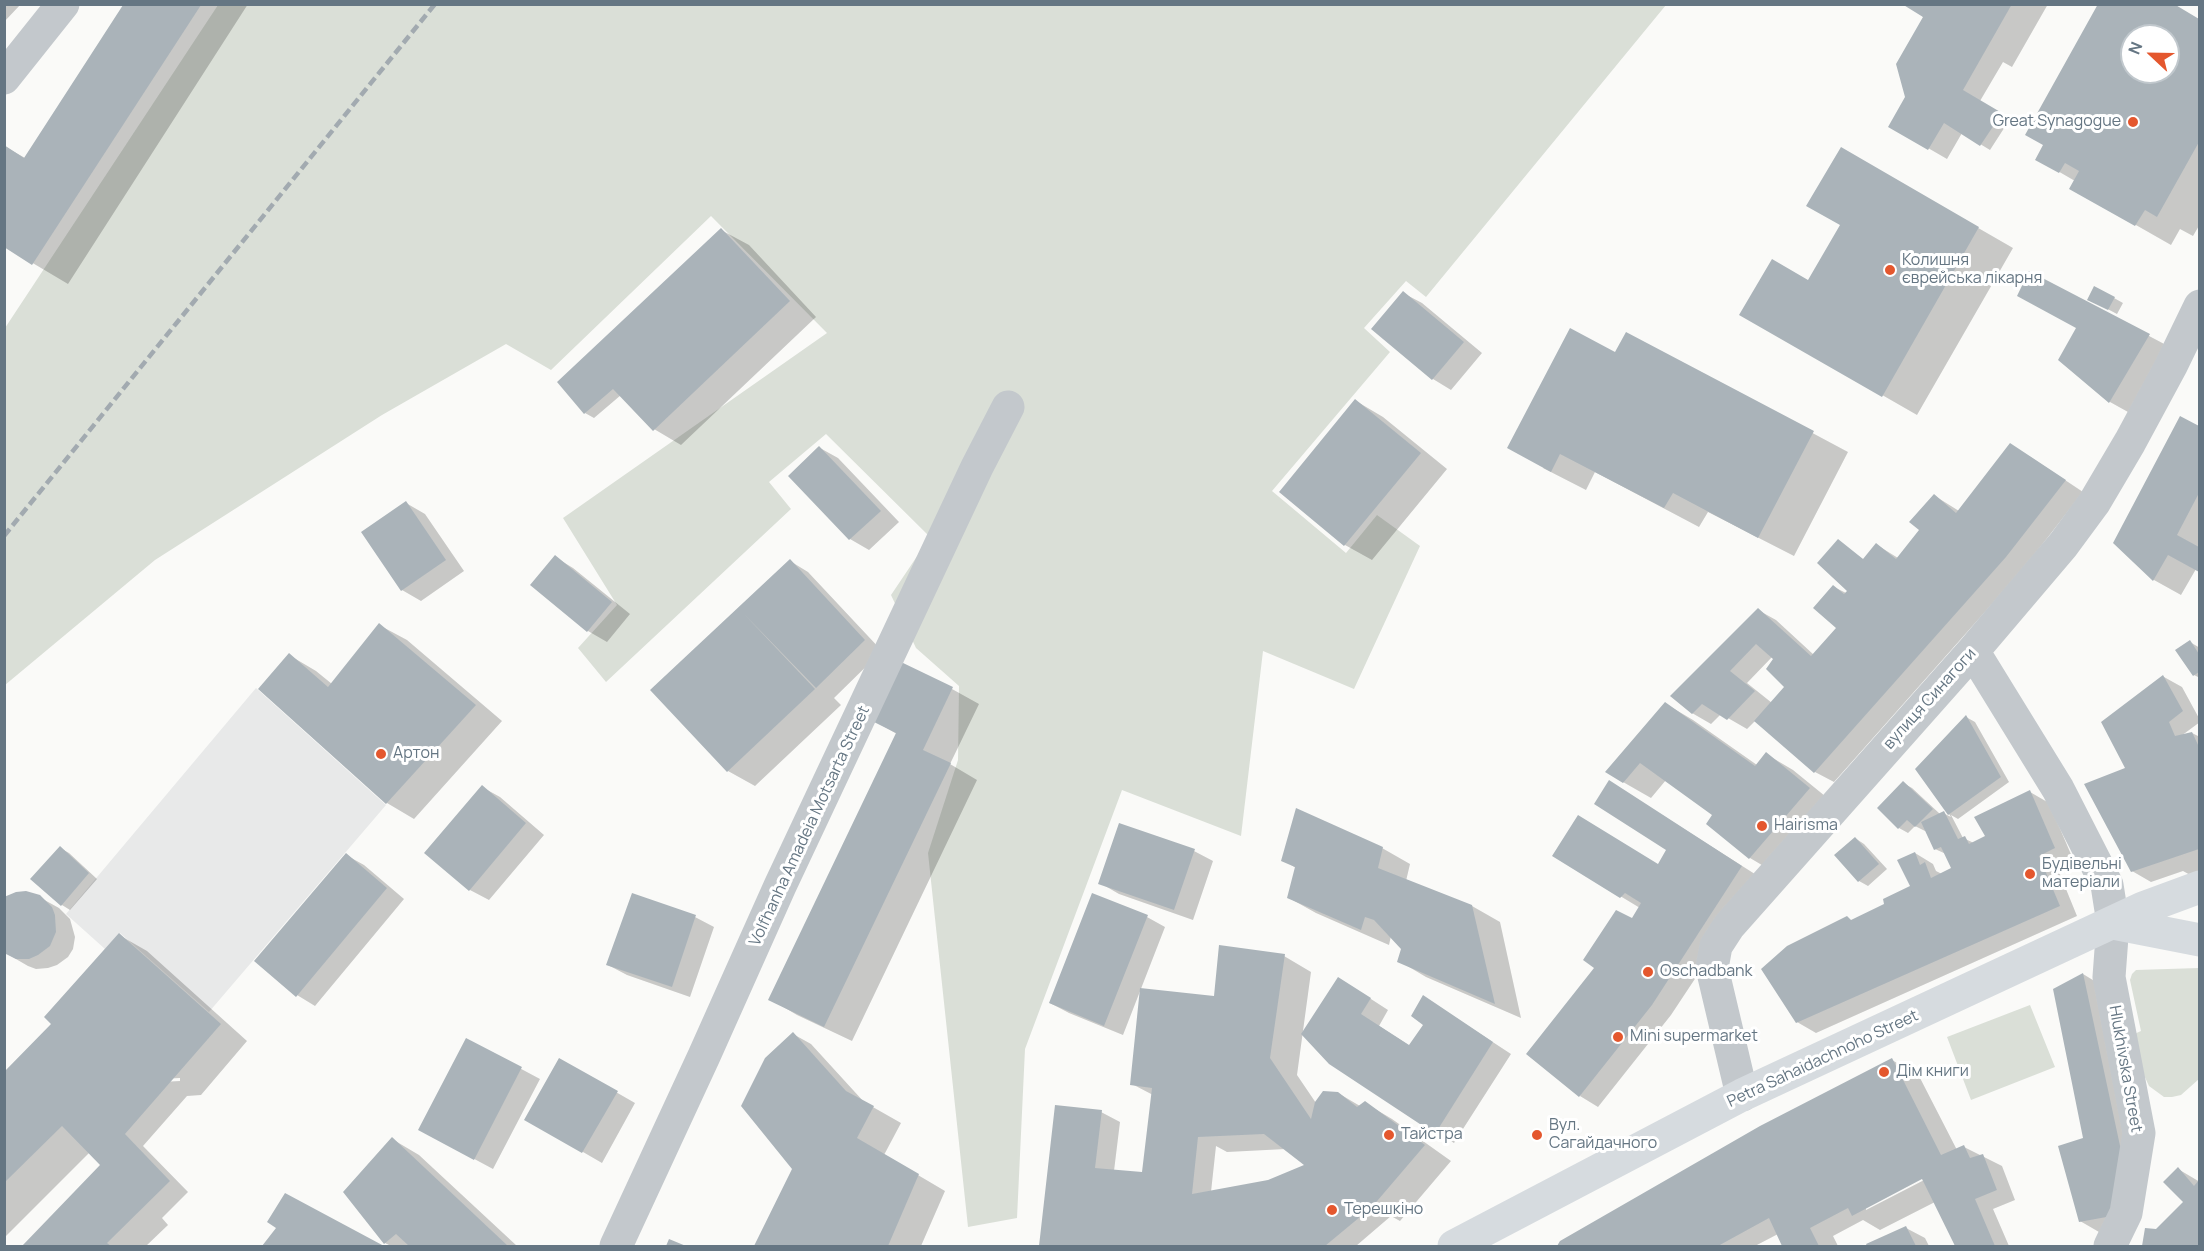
<!DOCTYPE html>
<meta charset="utf-8">
<style>
body{margin:0}
#map{position:relative;width:2204px;height:1251px;overflow:hidden;background:#fafaf8;font-family:Manrope,sans-serif}
canvas{display:block}
.frame{position:absolute;inset:0;border:6px solid #657683;pointer-events:none}
.north{position:absolute;left:2120px;top:24px;width:60px;height:60px;box-sizing:border-box;background:#fff;border:2px solid #c1c8cd;border-radius:50%;rotate:292deg;font-size:16px;font-weight:700;line-height:24px;text-align:center;color:#657683}
.north::after{content:'';display:block;margin:auto;width:21px;height:27px;background:#e4572e;clip-path:polygon(50% 0,100% 100%,50% 72%,0 100%)}
</style>
<div id="map">
<canvas width="2204" height="1251"></canvas>
<div class="frame"></div>
<div class="north">N</div>
</div>
<script>
const ctx = document.querySelector('canvas').getContext('2d');
ctx.lineJoin = 'round';
function fillPath(path, color) { ctx.fillStyle = color; ctx.fill(path, 'evenodd'); }
const shape = rows => new Path2D(rows.map(r => 'M' + r).join(''));
function stroke(path, color, width, dash) { ctx.strokeStyle = color; ctx.lineWidth = width; ctx.lineCap = dash ? 'butt' : 'round'; ctx.setLineDash(dash || []); ctx.stroke(path); }
function drawText(font, color, halo, rows, align = 'center') {
  ctx.font = font + ' Manrope,sans-serif'; ctx.lineWidth = 6; ctx.setLineDash([]); ctx.textBaseline = 'middle'; ctx.strokeStyle = halo; ctx.fillStyle = color; for (const [text, x, y, turn = 0] of rows) {
    ctx.save(); ctx.translate(x, y); ctx.rotate((+turn || 0) * Math.PI / 180); ctx.textAlign = isNaN(turn) ? turn : align; if (halo) ctx.strokeText(text, 0, 0); ctx.fillText(text, 0, 0); ctx.restore();
  }
}
fillPath(shape([
 [256,688,386,805,209,1012,120,933,105,949,66,914]
]), '#e8e9e9');
fillPath(shape([
 [218,5,1666,5,1426,297,1406,281,1364,328,1390,352,1272,491,1346,553,1377,515,1420,546,1354,689,1263,651,1241,836,1122,790,1025,1049,1017,1218,968,1227,928,853,958,760,959,686,916,648,891,595,930,537,826,434,769,482,791,509,606,682,578,648,617,605,563,518,827,333,711,216,551,370,506,344,382,415,155,560,5,685,5,328],
 [2199,968,2199,1079,2181,1095,2172,1097,2164,1097,2149,1086,2143,1073,2132,1035,2141,1031,2130,980,2132,974,2136,970],
 [2030,1005,2055,1067,1971,1100,1947,1037]
]), '#dadfd7');
fillPath(shape([
 [4,4,21,4,4,22],
 [125,4,248,4,68,284,4,246,4,146,25,158],
 [1905,4,2048,4,2012,67,2003,62,1980,101,2010,119,1990,150,1962,133,1947,159,1890,126,1907,97,1939,28],
 [2100,4,2171,4,2200,20,2200,224,2193,236,2180,229,2171,245,2071,188,2075,181,2037,159,2045,145],
 [2132,36,2168,36,2168,72,2132,72],
 [1841,149,2013,248,1917,415,1741,314,1809,282,1842,225],
 [721,230,749,245,816,317,681,445,654,429,621,395,594,418,585,413],
 [2030,273,2168,346,2128,412,2110,402,2060,360,2078,328],
 [1403,293,1422,303,1482,353,1451,390,1433,379],
 [2114,298,2123,303,2117,314,2098,304],
 [1627,334,1848,452,1794,556,1708,512,1699,527,1595,472,1586,490,1543,468],
 [1356,401,1383,417,1447,469,1372,560,1345,545],
 [2181,418,2200,427,2200,571,2196,569,2181,595,2154,580,2115,542],
 [820,448,838,458,899,522,869,550,850,539,790,476],
 [2029,456,2083,492,2024,568,1834,782,1815,772,1756,720,1747,729,1721,714,1711,724,1692,713,1758,610,1776,620,1814,655,1838,628,1834,587,1854,597,1838,541,1864,560,1877,545,1898,558,1921,530,1935,496,1959,511],
 [1773,656,1776,659,1786,687,1772,703,1747,683],
 [406,503,425,514,464,571,421,601,402,590],
 [555,557,573,568,630,614,607,642,588,631,532,585],
 [790,561,808,572,882,651,834,698,841,705,755,786,728,771,738,609],
 [379,625,407,640,502,721,414,819,387,803,289,655,316,671,332,684],
 [2190,642,2200,648,2200,678,2194,675,2177,650],
 [2164,677,2182,687,2200,720,2200,722,2181,736,2192,733,2200,737,2200,873,2192,876,2183,871,2151,882,2132,871,2127,769],
 [952,689,979,704,950,764,977,780,852,1041,797,1015,770,999,897,734,874,721],
 [1666,704,1693,720,1757,765,1766,754,1793,770,1836,805,1777,874,1750,858,1708,824,1714,815,1666,780,1651,798,1623,782],
 [1966,717,1975,722,2009,782,1958,819,1951,815,1963,838,1974,843,1987,836,2030,792,2049,803,2073,859,2057,867,2077,916,1816,1033,1797,1022,1852,921,1886,904,1912,887,1915,853,1933,864,1936,871,1942,874,1953,869,1946,854,1935,849,1926,830,1925,831,1915,826,1908,833,1899,828,1903,783,1912,788,1940,814,1943,813,1951,817,1917,769],
 [1610,782,1769,883,1726,932,1671,1015,1598,1107,1580,1096,1633,920,1640,908,1554,856,1659,865,1668,850],
 [482,787,500,797,544,835,489,900,470,890,426,852],
 [1855,838,1864,844,1887,869,1868,886,1859,881],
 [60,848,69,853,97,879,70,910,62,905],
 [1382,848,1410,864,1406,881,1472,906,1500,922,1521,1018,1426,977,1399,961,1402,948,1391,936,1389,945,1316,913,1289,898,1296,868,1283,860],
 [1194,851,1213,861,1193,920,1119,894,1100,883],
 [346,855,364,865,404,899,315,1006,297,995],
 [633,895,695,917,714,927,690,997,627,975,608,965],
 [39,897,59,908,70,919,75,937,73,949,68,957,57,965,48,968,36,969,28,966,9,955],
 [1147,917,1165,927,1123,1035,1069,1013,1050,1003],
 [119,935,147,951,247,1041,201,1095,187,1096,143,1146,188,1192,162,1218,168,1225,146,1246,24,1246,100,1167,108,1172,90,1152,4,1238,4,1074,51,1027],
 [180,1078,180,1081,124,1084,121,1081],
 [1284,956,1311,972,1297,1075,1316,1103,1338,1093,1360,1106,1365,1103,1392,1119,1451,1161,1400,1221,1391,1216,1356,1246,1041,1246,1056,1107,1101,1112,1120,1122,1114,1171,1144,1174,1153,1095,1132,1084,1213,997],
 [1216,1146,1227,1152,1286,1149,1306,1166,1269,1182,1211,1192],
 [2083,974,2101,985,2140,1166,2099,1232,2080,1221,2085,1139],
 [1357,990,1388,1010,1379,1026,1410,1046,1425,1024,1424,997,1511,1054,1454,1143,1330,1063],
 [793,1034,811,1044,864,1102,901,1123,884,1155,945,1191,921,1246,755,1246,794,1169],
 [467,1040,540,1079,493,1169,439,1140],
 [560,1060,635,1103,602,1163,526,1119],
 [1892,1060,1919,1076,1957,1150,1964,1147,2002,1166,2015,1200,1993,1209,2009,1246,1957,1246,1935,1202,1880,1230,1863,1220,1833,1236,1838,1246,1784,1246,1778,1234,1755,1246,1558,1246,1561,1242],
 [1928,1175,1930,1177,1866,1210,1866,1207],
 [392,1139,419,1155,517,1246,391,1246,385,1243,345,1192],
 [2178,1169,2200,1182,2200,1246,2144,1246,2146,1229,2156,1230,2186,1202],
 [286,1195,381,1246,264,1246,278,1228],
 [1906,1228,1925,1238,1929,1246,1869,1246]
]), '#0003');
fillPath(shape([
 [1902,4,2012,4,1963,90,2002,113,1980,146,1944,123,1928,150,1888,127,1905,97,1896,64,1923,17],
 [2098,4,2174,4,2199,19,2199,142,2157,217,2145,210,2135,226,2069,189,2079,171,2065,163,2059,173,2035,160,2043,145,2025,135],
 [2132,36,2168,36,2168,72,2132,72],
 [123,5,201,5,32,265,4,247,4,145,24,158],
 [1841,147,1979,227,1882,397,1739,315,1772,259,1808,280,1840,225,1806,206],
 [721,228,790,301,653,431,613,389,584,414,557,382],
 [2029,271,2150,334,2109,403,2058,360,2076,328,2017,296],
 [2094,286,2115,297,2108,310,2087,300],
 [1403,291,1464,342,1432,380,1371,329],
 [1570,328,1615,352,1626,332,1814,431,1758,538,1673,493,1664,508,1560,454,1551,472,1507,448],
 [1355,399,1421,453,1344,546,1279,492],
 [2180,416,2199,426,2199,493,2177,535,2199,547,2199,572,2168,555,2153,581,2113,543],
 [2010,443,2066,480,2006,557,1814,773,1754,721,1784,687,1766,669,1773,659,1756,644,1730,671,1755,691,1727,720,1702,704,1692,714,1670,696,1758,608,1811,656,1836,628,1813,608,1833,585,1844,594,1847,591,1817,563,1838,539,1863,559,1876,543,1896,559,1919,530,1909,522,1934,494,1956,513],
 [819,446,881,511,849,540,788,476],
 [406,501,446,560,401,591,361,532],
 [555,555,612,602,587,632,530,585],
 [790,559,865,640,816,688,744,614,815,689,727,772,650,690],
 [379,623,476,705,386,804,258,689,289,653,328,687],
 [2190,640,2199,654,2199,672,2193,676,2175,650],
 [901,662,953,687,923,750,951,763,824,1027,768,1000,896,733,872,721],
 [2163,675,2183,711,2169,722,2175,736,2192,732,2199,747,2199,849,2131,872,2084,784,2125,768,2101,722],
 [1665,702,1755,766,1766,752,1810,788,1749,859,1706,824,1712,815,1640,763,1623,783,1605,772],
 [1966,715,2001,777,1948,815,1915,769],
 [1609,780,1742,866,1652,1005,1579,1097,1526,1054,1594,968,1583,960,1616,910,1632,918,1641,903,1625,893,1620,898,1552,856,1578,815,1658,864,1666,850,1594,804],
 [1903,781,1933,809,1915,827,1907,820,1898,829,1877,808],
 [482,785,526,823,469,891,424,853],
 [2030,790,2055,848,2039,856,2060,906,1796,1023,1761,969,1787,946,1847,916,1851,920,1884,904,1883,899,1910,886,1897,860,1915,852,1920,865,1925,862,1931,878,1951,868,1941,847,1934,850,1921,822,1944,811,1958,839,1965,836,1969,844,1985,836,1974,817],
 [1296,808,1383,847,1378,868,1472,905,1495,1004,1397,962,1401,949,1374,920,1365,917,1361,930,1287,898,1295,867,1281,861],
 [1119,823,1195,849,1174,910,1098,884],
 [1855,837,1879,864,1858,882,1834,855],
 [60,846,89,873,61,906,30,879],
 [346,853,387,888,296,997,254,961],
 [26,891,40,895,52,907,55,915,56,932,50,946,38,955,29,959,16,959,4,953,4,897,16,892],
 [632,893,696,915,672,987,606,965],
 [1092,893,1148,915,1104,1026,1049,1003],
 [119,933,221,1024,125,1134,170,1181,107,1243,111,1246,22,1246,100,1165,62,1126,4,1183,4,1072,51,1024,44,1017],
 [1219,945,1285,954,1270,1058,1311,1119,1315,1102,1323,1091,1338,1092,1357,1107,1365,1101,1425,1145,1372,1207,1325,1246,1039,1246,1055,1105,1102,1110,1095,1168,1142,1172,1152,1088,1130,1085,1140,988,1214,996],
 [1264,1134,1304,1165,1268,1180,1192,1194,1198,1137],
 [2083,973,2122,1155,2112,1216,2079,1222,2058,1146,2083,1138,2053,989],
 [1338,977,1371,998,1361,1014,1409,1045,1423,1025,1411,1016,1423,995,1493,1042,1435,1134,1329,1064,1301,1034],
 [793,1032,846,1091,874,1106,857,1138,919,1174,888,1246,754,1246,792,1169,741,1106,765,1058],
 [466,1038,522,1067,474,1160,418,1130],
 [559,1058,618,1091,582,1153,524,1120],
 [1892,1058,1941,1155,1964,1145,1970,1158,1983,1154,1997,1190,1975,1199,1995,1246,1955,1246,1922,1179,1852,1216,1848,1208,1810,1228,1819,1246,1782,1246,1769,1218,1718,1246,1557,1246,1560,1241,1760,1126],
 [392,1137,508,1246,409,1246,396,1234,384,1244,343,1192],
 [2178,1167,2194,1186,2199,1180,2199,1246,2142,1246,2145,1228,2156,1229,2183,1202,2163,1182],
 [285,1193,384,1246,262,1246,276,1228,267,1222],
 [1906,1226,1916,1246,1867,1246,1866,1244],
 [669,1239,686,1246,666,1246]
]), '#aab3b9');
stroke(shape([
 [4,78,63,4],
 [1973,651,2058,789,2107,885,2113,923,2109,977,2139,1133,2126,1213,2110,1246],
 [1742,1095,1712,968,1716,946,1729,926,1973,651,2063,545,2094,503,2130,442,2171,366,2200,306],
 [616,1246,704,1056,780,886,977,467,1008,407]
]), '#c3c8cc', 33);
stroke(shape([
 [2113,923,2200,940],
 [1454,1246,1742,1095,2143,908,2200,887]
]), '#d6dbdf', 33);
stroke(shape([
 [4,536,435,4]
]), '#a2aab0', 4.5, [9, 4.5]);
for (const [x, y, r, color] of [
 [2133,122,6,"#e4572e"],
 [1890,270,6,"#e4572e"],
 [381,754,6,"#e4572e"],
 [1762,826,6,"#e4572e"],
 [2030,874,6,"#e4572e"],
 [1648,972,6,"#e4572e"],
 [1618,1037,6,"#e4572e"],
 [1884,1072,6,"#e4572e"],
 [1389,1135,6,"#e4572e"],
 [1537,1135,6,"#e4572e"],
 [1332,1210,6,"#e4572e"]
]) { const dot = new Path2D(); dot.arc(x, y, r, 0, 2 * Math.PI); ctx.fillStyle = color; ctx.fill(dot); stroke(dot, '#fff', 2); }
drawText('16px', '#657683', '#fff', [
 ["Great Synagogue",2121,122,"right"],
 ["Колишня",1902,261],
 ["єврейська лікарня",1902,279],
 ["Артон",393,754],
 ["Hairisma",1774,826],
 ["Будівельні",2042,865],
 ["матеріали",2042,883],
 ["Oschadbank",1660,972],
 ["Mini supermarket",1630,1037],
 ["Дім книги",1896,1072],
 ["Вул.",1549,1126],
 ["Сагайдачного",1549,1144],
 ["Тайстра",1401,1135],
 ["Терешкіно",1344,1210]
], 'left');
drawText('16px', '#657683', '#fff', [
 ["вулиця Синагоги",1930,699,-48],
 ["Volfhanha Amadeia Motsarta Street",810,826,-65],
 ["Petra Sahaidachnoho Street",1823,1059,-25],
 ["Hlukhivska Street",2125,1069,80]
]);
</script>
